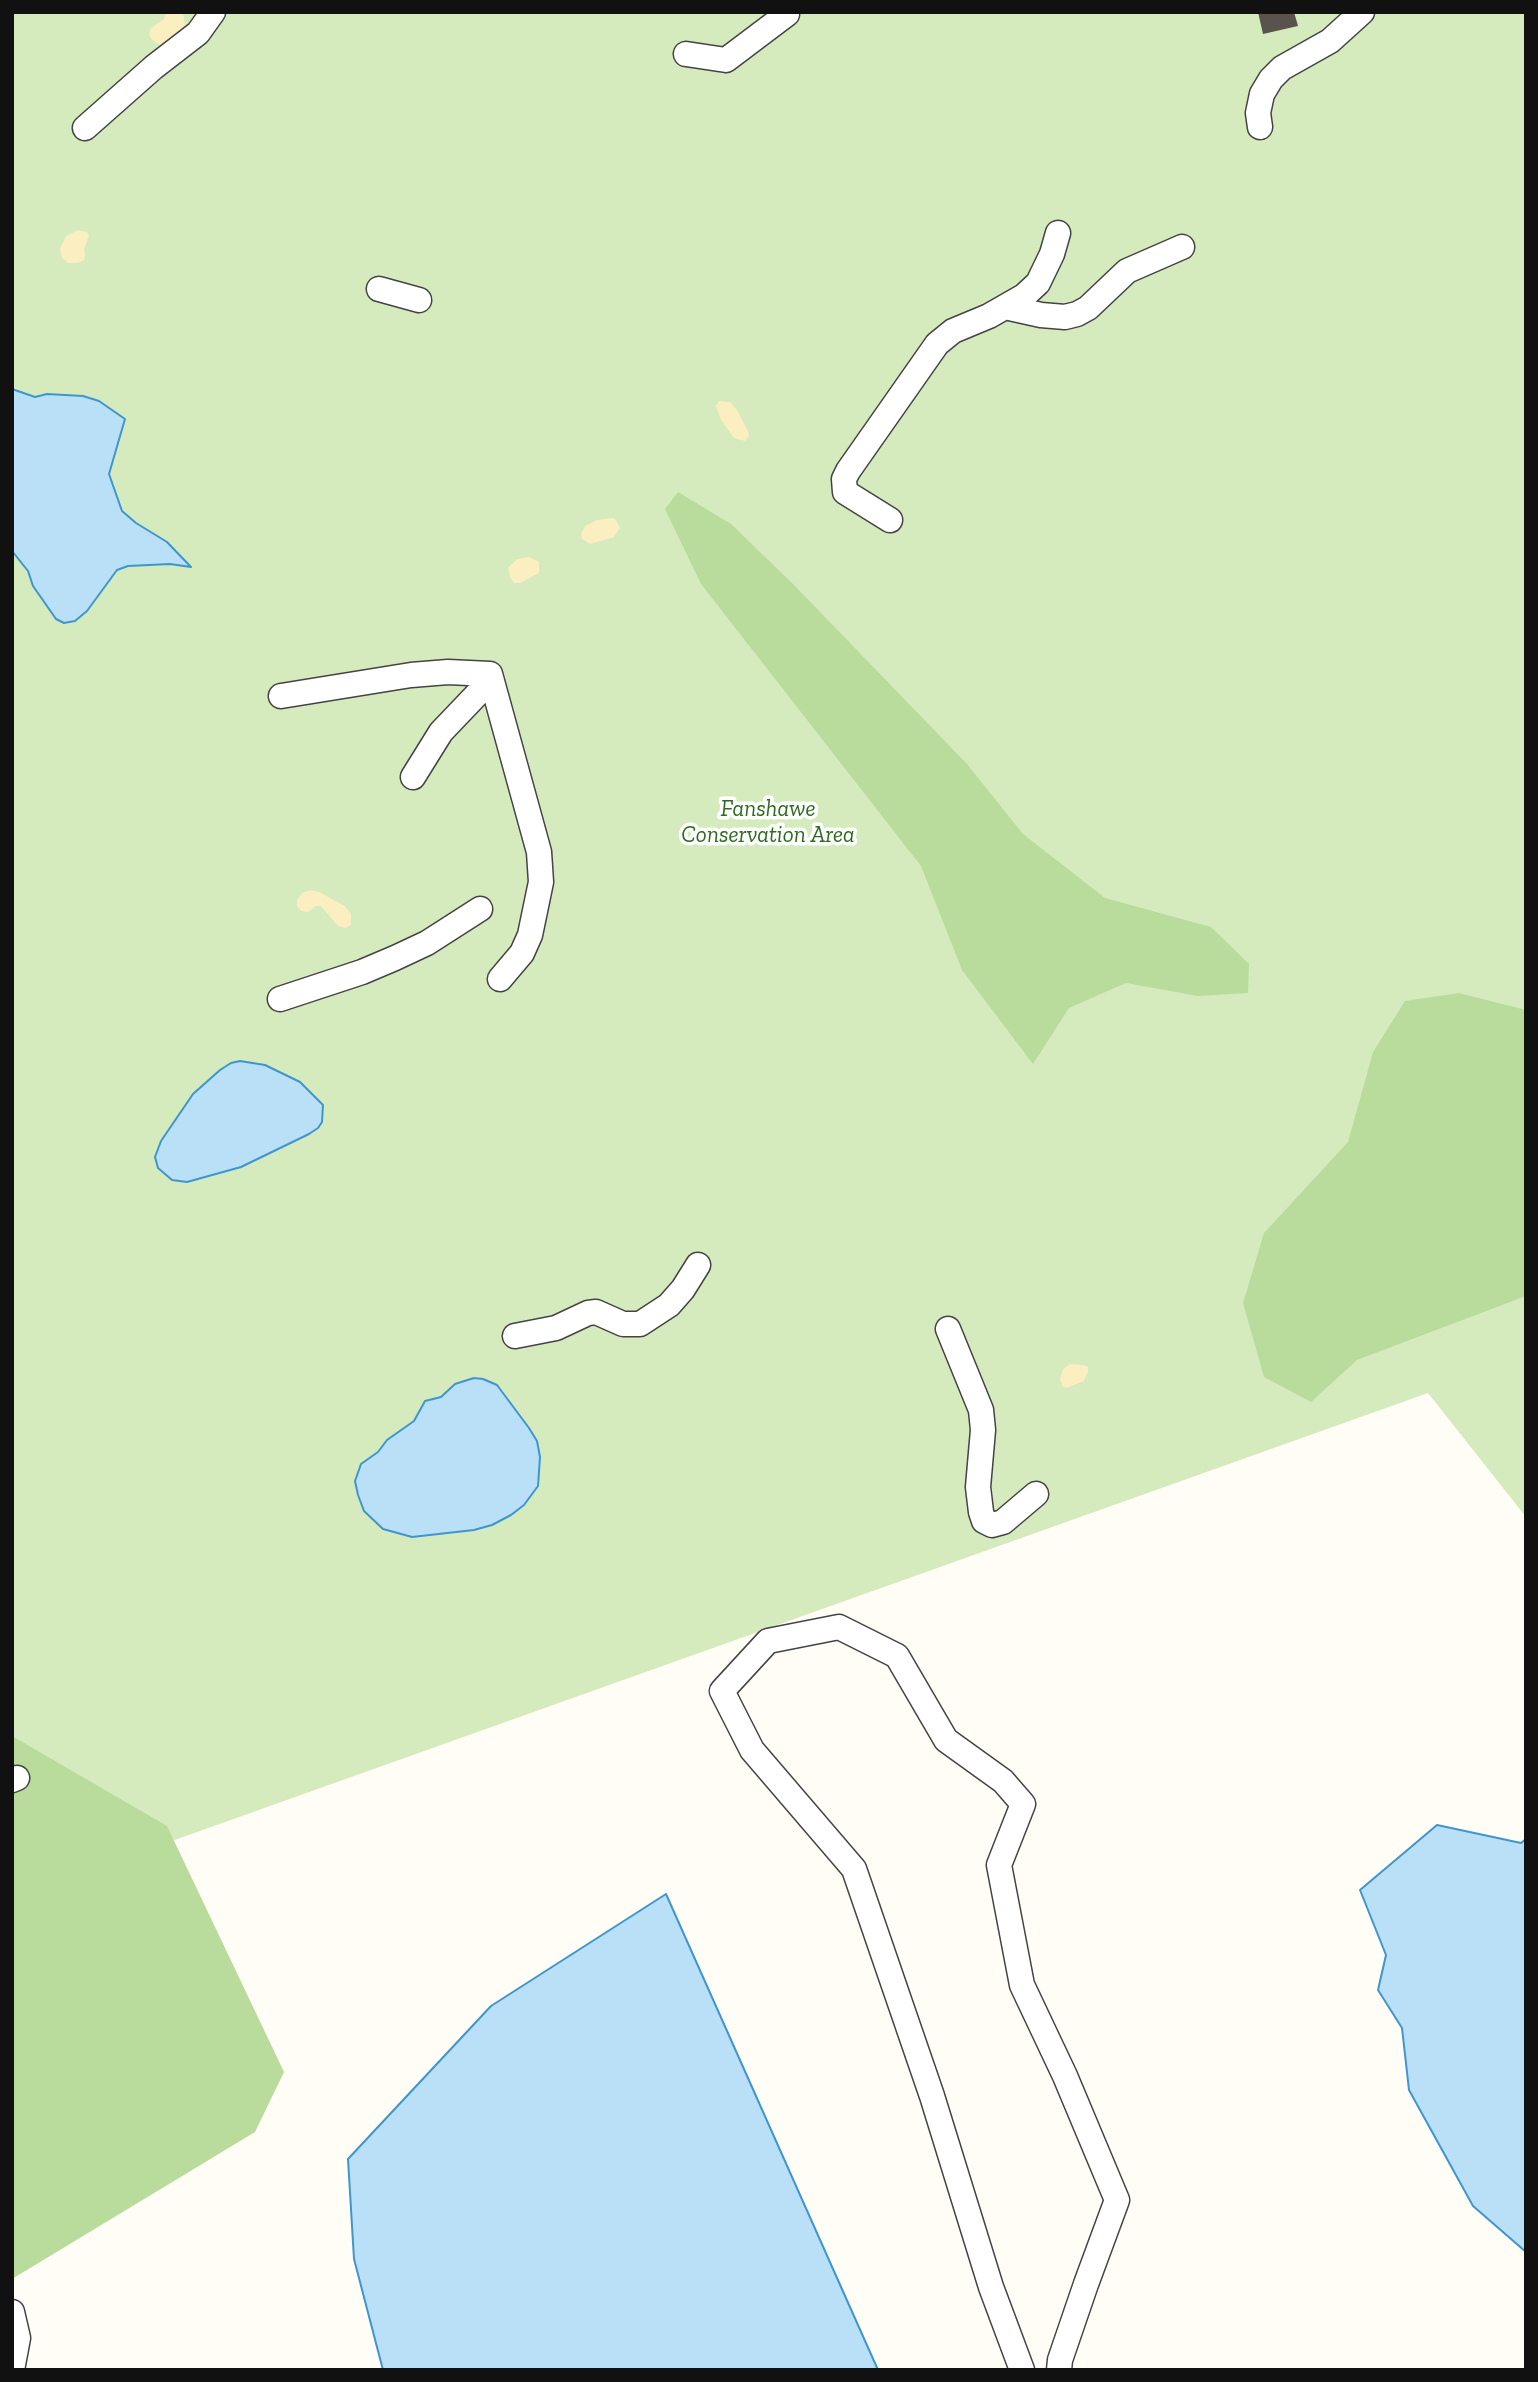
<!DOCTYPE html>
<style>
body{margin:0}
#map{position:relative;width:1538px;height:2382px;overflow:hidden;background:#fffdf5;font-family:"Zilla Slab",serif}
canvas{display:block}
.frame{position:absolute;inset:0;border:14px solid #111;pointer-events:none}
</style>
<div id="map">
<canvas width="1538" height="2382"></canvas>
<div class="frame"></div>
</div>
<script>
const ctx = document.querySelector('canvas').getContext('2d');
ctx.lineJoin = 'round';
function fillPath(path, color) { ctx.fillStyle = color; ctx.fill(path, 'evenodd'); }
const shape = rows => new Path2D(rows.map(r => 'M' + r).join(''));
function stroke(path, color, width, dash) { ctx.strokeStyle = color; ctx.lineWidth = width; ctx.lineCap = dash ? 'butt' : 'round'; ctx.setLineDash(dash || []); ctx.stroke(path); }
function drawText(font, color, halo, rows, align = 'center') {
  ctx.font = font + ' "Zilla Slab",serif'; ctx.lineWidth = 7; ctx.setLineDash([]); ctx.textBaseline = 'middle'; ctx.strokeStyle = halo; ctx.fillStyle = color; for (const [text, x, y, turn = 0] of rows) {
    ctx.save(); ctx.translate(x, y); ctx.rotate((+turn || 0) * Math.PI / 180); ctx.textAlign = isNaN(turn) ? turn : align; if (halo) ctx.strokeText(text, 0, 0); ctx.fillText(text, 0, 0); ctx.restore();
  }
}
fillPath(shape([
 [12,12,1526,12,1526,1517,1428,1393,12,1898]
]), '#d5ebbd');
fillPath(shape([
 [678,492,731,524,793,584,967,764,1023,834,1105,898,1211,927,1249,964,1248,993,1198,996,1126,983,1069,1008,1033,1064,962,970,921,866,701,584,665,509],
 [1459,993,1526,1010,1526,1296,1357,1360,1311,1402,1264,1377,1243,1303,1264,1233,1348,1142,1373,1052,1405,1001],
 [12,1736,167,1826,284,2072,255,2132,12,2279]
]), '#b9dc9c');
fillPath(shape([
 [166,12,183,12,185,26,165,45,160,45,151,39,149,34,151,28,164,19],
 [78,230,87,232,89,236,84,249,85,256,84,260,78,263,68,263,62,258,60,249,66,236],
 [719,401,730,402,737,410,748,431,749,436,745,441,734,438,721,420,716,406],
 [613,518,616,520,620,528,614,537,590,544,582,539,581,534,585,526,597,520],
 [529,557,539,562,539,573,520,583,514,583,510,577,508,568,517,559],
 [310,890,319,892,345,906,351,914,351,925,345,928,338,926,321,906,316,906,308,912,301,911,297,906,297,900,302,893],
 [1070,1364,1083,1365,1088,1367,1088,1372,1084,1381,1067,1388,1062,1386,1060,1379,1063,1369]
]), '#fbeec1');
const water = shape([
 [12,389,35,397,47,394,83,396,99,401,125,419,109,474,122,511,136,523,167,542,191,567,170,564,128,566,117,570,87,611,75,621,64,623,56,619,33,586,28,571,12,551,12,389],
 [240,1061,265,1065,300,1082,323,1105,322,1122,318,1128,309,1134,241,1167,187,1182,172,1180,158,1168,155,1157,161,1141,193,1094,220,1070,231,1063,240,1061],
 [474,1378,483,1379,497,1385,529,1428,537,1441,540,1457,538,1486,524,1505,511,1515,492,1525,474,1530,412,1537,383,1529,364,1511,358,1495,355,1481,361,1464,378,1452,387,1440,414,1421,425,1401,441,1397,455,1384,474,1378],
 [1437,1825,1521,1843,1526,1839,1526,2252,1473,2206,1409,2090,1402,2028,1378,1990,1386,1955,1360,1890,1437,1825],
 [666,1894,878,2370,383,2370,354,2259,348,2159,491,2006,666,1894]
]);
fillPath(water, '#b9e0f7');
stroke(water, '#3f96cf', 2);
fillPath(shape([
 [1258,12,1294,12,1298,26,1263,34]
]), '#5a524d');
const minor = shape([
 [686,54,726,60,787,14],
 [1260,127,1258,113,1262,94,1271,79,1282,68,1330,41,1362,12],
 [85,128,154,67,198,33,213,12],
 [379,289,419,300],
 [1005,307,1041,315,1065,317,1077,314,1088,308,1127,271,1182,247],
 [890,520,845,492,844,479,848,471,937,344,953,331,989,316,1024,296,1038,283,1052,254,1058,233],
 [281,696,411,675,448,672,490,674,539,852,541,882,530,935,522,953,500,979],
 [413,777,441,732,483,688,490,674],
 [280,999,362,972,395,958,427,943,480,909],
 [948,1329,981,1410,983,1430,978,1487,981,1512,984,1521,992,1525,1003,1522,1036,1494],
 [515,1336,556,1328,588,1313,596,1312,623,1324,640,1324,669,1305,683,1289,698,1265],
 [12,1780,17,1778],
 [12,2312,18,2338,12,2370],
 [1022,2370,991,2287,932,2096,854,1869,752,1750,722,1691,768,1641,839,1627,897,1656,946,1740,1003,1781,1023,1804,999,1865,1022,1985,1065,2076,1117,2200,1086,2284,1060,2360,1059,2370]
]);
stroke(minor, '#444', 27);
stroke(minor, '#fff', 24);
drawText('italic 23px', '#2f6b1f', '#fff', [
 ["Fanshawe",768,809],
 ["Conservation Area",768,835]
]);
</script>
